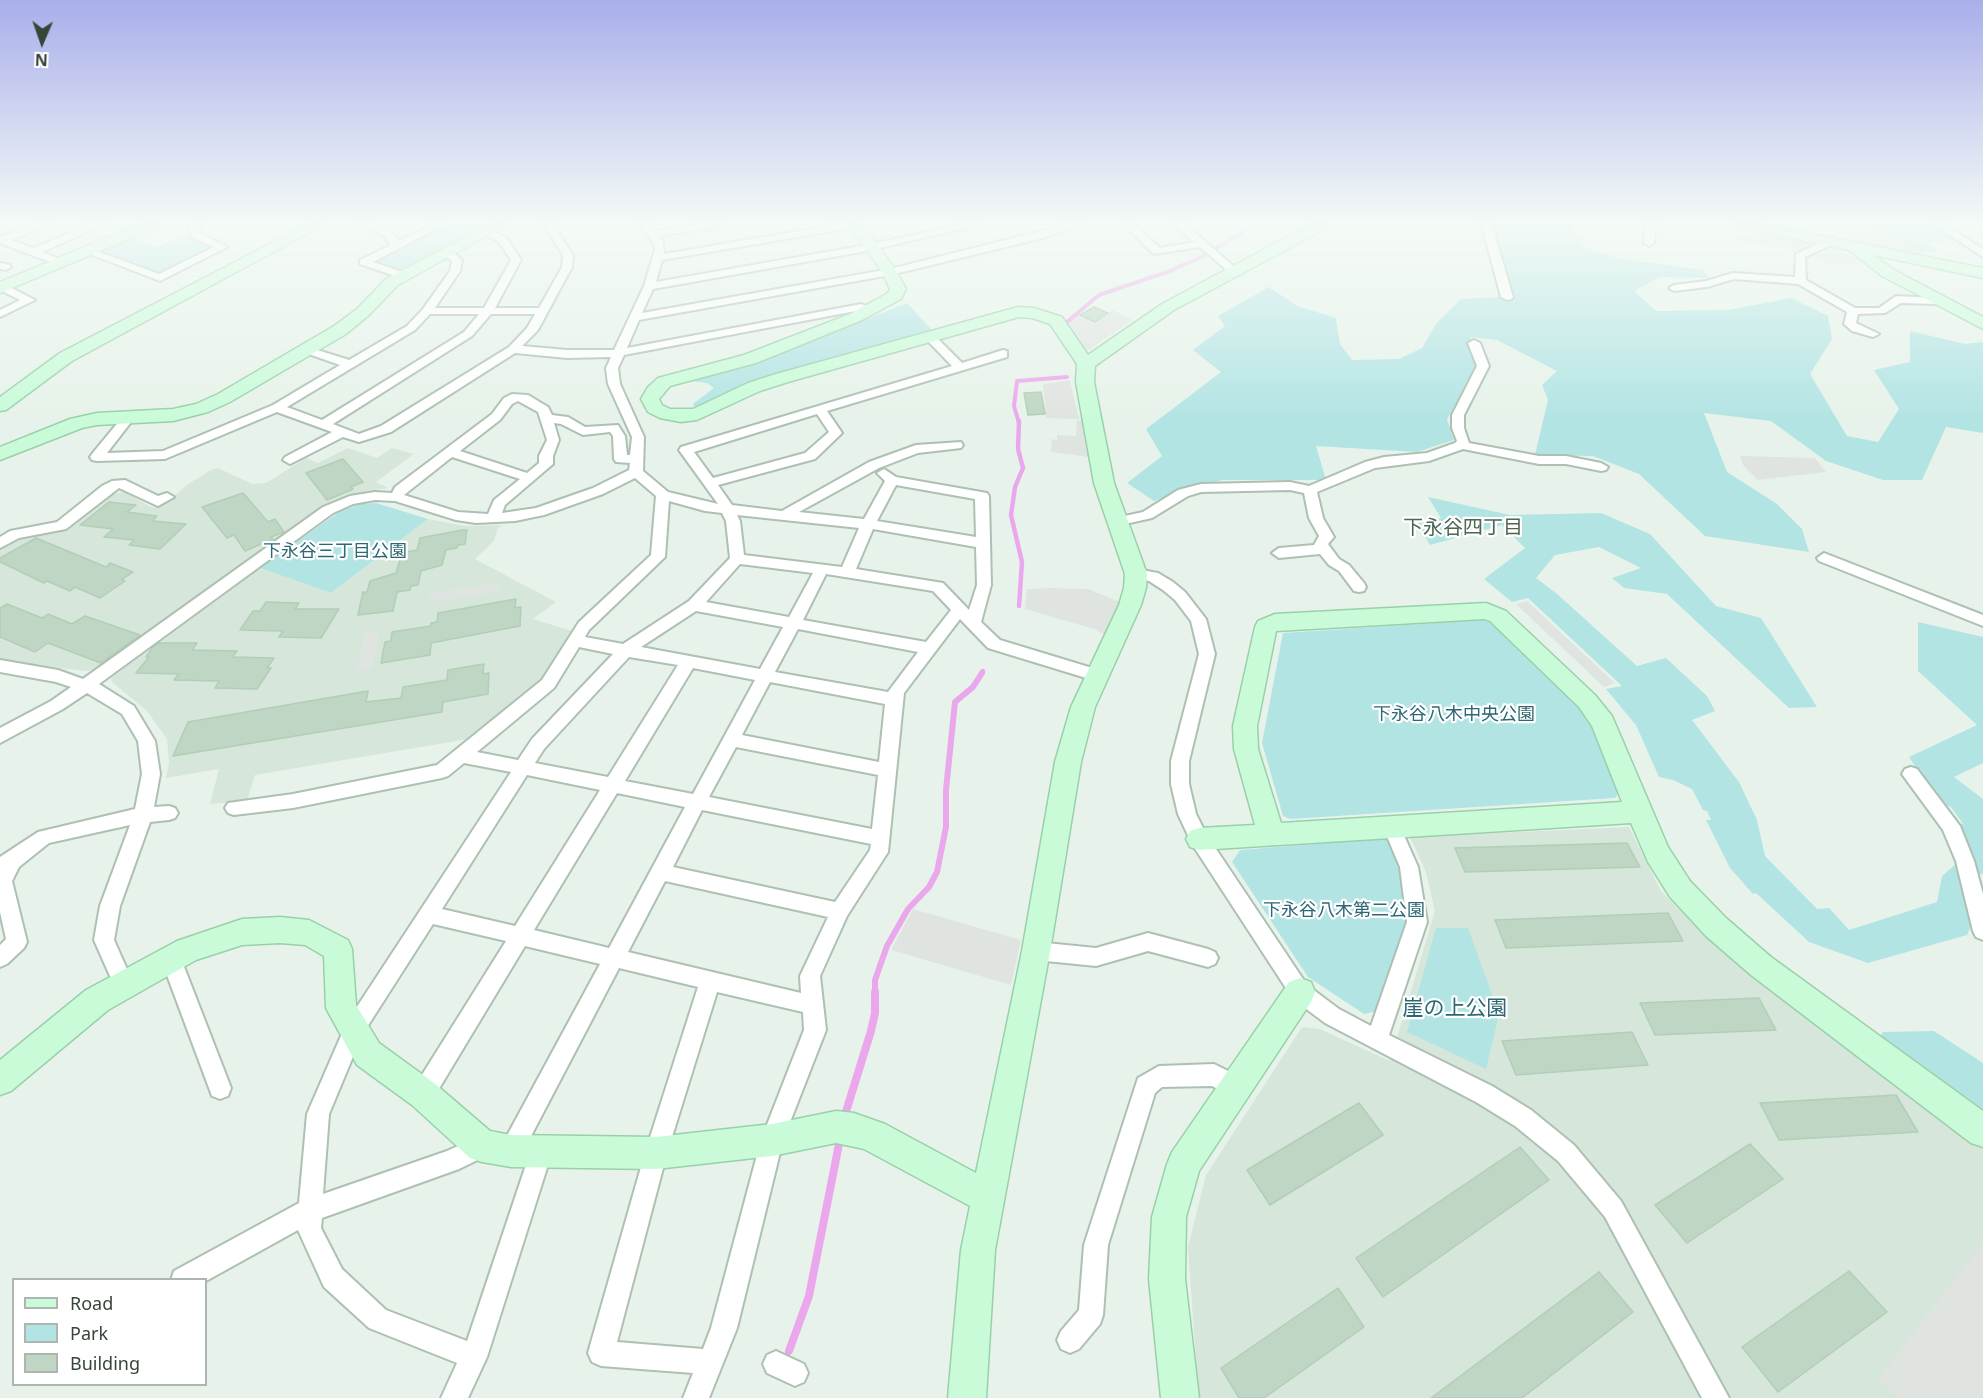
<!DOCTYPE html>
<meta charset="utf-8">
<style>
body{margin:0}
#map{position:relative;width:1983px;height:1398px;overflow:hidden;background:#e7f3ea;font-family:"Noto Sans",sans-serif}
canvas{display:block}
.legend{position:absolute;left:12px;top:1278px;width:195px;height:108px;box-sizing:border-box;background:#fff;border:2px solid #afb5b0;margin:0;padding:8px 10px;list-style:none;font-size:18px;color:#374539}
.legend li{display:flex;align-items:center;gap:12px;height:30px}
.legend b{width:30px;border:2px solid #afb5b0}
.north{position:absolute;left:12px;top:12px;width:60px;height:60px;-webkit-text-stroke:4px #fff;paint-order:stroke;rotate:182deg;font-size:16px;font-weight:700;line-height:24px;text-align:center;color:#374539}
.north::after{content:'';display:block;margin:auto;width:21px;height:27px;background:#374539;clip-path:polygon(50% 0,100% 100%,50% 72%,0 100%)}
</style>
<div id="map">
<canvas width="1983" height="1398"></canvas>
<ul class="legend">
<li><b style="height:8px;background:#c9fbd9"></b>Road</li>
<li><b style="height:16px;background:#b2e4e4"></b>Park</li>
<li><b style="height:16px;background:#c0d6c4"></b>Building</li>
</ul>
<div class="north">N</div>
</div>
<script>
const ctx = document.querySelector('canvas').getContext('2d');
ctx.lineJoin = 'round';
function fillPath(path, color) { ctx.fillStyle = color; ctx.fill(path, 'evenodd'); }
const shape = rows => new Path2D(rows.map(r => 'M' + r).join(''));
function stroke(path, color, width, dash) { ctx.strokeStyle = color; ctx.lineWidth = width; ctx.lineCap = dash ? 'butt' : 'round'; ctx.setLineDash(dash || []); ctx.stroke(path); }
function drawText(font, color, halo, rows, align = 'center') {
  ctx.font = font + ' "Noto Sans","Noto Sans JP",sans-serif'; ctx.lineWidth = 4.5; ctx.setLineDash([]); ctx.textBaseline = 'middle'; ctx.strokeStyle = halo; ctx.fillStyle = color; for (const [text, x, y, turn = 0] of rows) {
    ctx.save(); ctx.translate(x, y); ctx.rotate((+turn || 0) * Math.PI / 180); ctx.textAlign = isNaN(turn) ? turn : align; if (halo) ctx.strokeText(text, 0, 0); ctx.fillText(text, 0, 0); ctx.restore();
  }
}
fillPath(shape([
 [348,448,377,458,392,448,414,454,376,482,388,488,368,491,318,509,94,670,85,671,0,660,0,550,16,539,60,532,107,495,124,492,153,508,170,500,188,484,211,470,218,468,252,484,266,483,306,458,318,463],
 [428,519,465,526,503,525,498,528,494,541,475,559,556,602,533,619,575,632,547,673,537,683,474,738,255,775,247,801,210,804,219,769,166,778,169,763,167,739,147,711,112,682,111,678,260,568,331,593],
 [1629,827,1661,891,1706,937,1762,985,1983,1144,1983,1398,1192,1398,1198,1390,1188,1247,1206,1175,1302,1027,1320,1029,1390,1061,1435,911,1426,872,1410,837]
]), '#d6e6da');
fillPath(shape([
 [1751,232,1819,245,1803,251,1742,242,1737,239],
 [1840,233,1890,233,1922,253,1910,254,1855,243]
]), '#d9e2da');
fillPath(shape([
 [446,224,493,225,404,273,372,262],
 [1486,224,1573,224,1572,231,1585,248,1618,258,1703,270,1709,278,1660,277,1634,291,1656,311,1728,310,1791,298,1828,316,1832,339,1810,374,1847,436,1878,442,1899,409,1874,370,1910,362,1910,331,1965,344,1983,342,1983,433,1946,427,1922,480,1883,480,1826,461,1771,421,1704,413,1727,472,1777,504,1802,529,1809,552,1705,536,1639,474,1593,456,1535,455,1548,400,1542,385,1557,371,1497,340,1471,337,1476,370,1447,419,1454,440,1417,452,1316,446,1326,480,1222,480,1154,501,1127,483,1162,456,1146,429,1221,372,1193,350,1225,326,1218,316,1269,287,1297,306,1336,318,1340,344,1352,360,1399,359,1422,348,1436,324,1461,299,1500,297,1501,255],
 [1872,224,1934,224,1955,240,1928,243,1938,251,1921,253],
 [185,235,214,247,161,274,97,250,130,236,158,247],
 [907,303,932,330,753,382,700,407,693,406,694,403,714,388,707,383,690,381,784,352],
 [1428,497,1510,515,1601,513,1650,534,1716,606,1761,618,1817,707,1789,708,1667,594,1624,588,1612,578,1641,568,1599,547,1555,555,1536,578,1556,593,1637,666,1666,658,1707,696,1715,711,1692,720,1739,782,1757,820,1765,856,1817,909,1829,908,1849,930,1937,902,1942,876,1966,855,1954,825,1963,824,1951,807,1939,803,1909,757,1977,725,1918,671,1918,622,1983,637,1983,763,1954,777,1983,799,1983,874,1980,874,1979,908,1967,935,1868,963,1809,942,1756,893,1753,894,1730,868,1706,820,1711,820,1707,811,1703,810,1692,789,1673,780,1659,777,1636,725,1606,689,1622,686,1528,598,1512,602,1484,579,1525,548,1502,525,1430,545,1418,523,1441,518],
 [376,503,428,519,331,593,260,568,339,512,360,504],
 [1482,620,1496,625,1577,706,1591,725,1620,792,1615,798,1290,819,1283,816,1262,743,1283,633],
 [1390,838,1407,885,1413,922,1381,1010,1364,1014,1308,977,1232,862,1240,850],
 [1436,928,1468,928,1499,1014,1486,1069,1407,1032],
 [1934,1031,1983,1063,1983,1118,1876,1042,1883,1032]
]), '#b2e4e4');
fillPath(shape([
 [1840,224,1872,224,1886,233,1840,233,1833,227,1842,226],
 [1827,247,1838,249,1859,262,1828,266,1810,254],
 [1113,310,1133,320,1084,353,1068,323,1078,315,1095,322],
 [1070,380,1079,419,1046,418,1043,384],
 [1077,420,1085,421,1092,454,1089,457,1051,452,1052,439,1057,440,1057,435,1076,436],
 [1740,456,1815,458,1826,472,1758,480,1743,465],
 [500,583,499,592,429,602,431,593],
 [1049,588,1088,589,1120,602,1105,635,1094,629,1025,609,1027,589],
 [1527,601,1615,683,1604,687,1516,604],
 [380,630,372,668,357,670,365,632],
 [913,909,1021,940,1011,985,891,950],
 [1983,1242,1983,1398,1898,1398,1878,1379]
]), '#dfe4e0');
stroke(shape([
 [1067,322,1099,295,1170,271,1201,257,1245,231],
 [1019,423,1014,406,1017,381,1067,377]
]), '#eaa7ec', 4);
stroke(shape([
 [1019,606,1022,562,1011,515,1015,487,1023,468,1018,449,1019,421],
 [981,674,983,671]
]), '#eaa7ec', 4.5);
stroke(shape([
 [875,994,875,980,887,946,908,909,929,887,937,872,946,827,946,790,955,702,973,687,982,673]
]), '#eaa7ec', 6);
stroke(shape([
 [844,1118,871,1031,875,1013,875,992],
 [789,1351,809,1296,840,1139]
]), '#eaa7ec', 8);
const building = shape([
 [1094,307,1108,313,1095,322,1080,315,1094,307],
 [1041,392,1045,414,1028,415,1024,393,1041,392],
 [343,459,363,482,351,487,353,489,327,500,306,473,343,459],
 [243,493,268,522,275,519,284,532,271,537,273,539,245,551,234,535,227,538,202,507,243,493],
 [109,502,136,505,127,512,157,516,152,521,186,524,160,549,129,545,134,540,104,537,113,529,80,525,109,502],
 [463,530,467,530,465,544,458,545,457,548,446,550,442,565,421,571,418,585,411,586,410,590,397,592,393,611,358,615,363,592,367,592,370,581,396,573,402,553,417,550,420,538,463,530],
 [36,538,106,567,110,563,133,572,122,579,125,581,100,598,75,587,70,591,47,581,44,583,0,562,0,558,36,538],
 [516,599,515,608,521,607,520,626,431,643,430,655,381,663,385,642,391,641,392,632,431,626,431,623,437,622,438,613,516,599],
 [266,602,299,603,295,609,339,609,321,638,279,637,283,631,240,630,253,611,260,611,266,602],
 [7,604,42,618,48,614,72,624,85,616,140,635,101,663,48,643,35,652,0,637,0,608,7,604],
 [159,643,197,643,192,650,237,651,232,657,274,658,267,668,271,668,257,689,215,688,219,681,174,680,179,674,136,673,149,657,146,657,153,647,159,643],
 [484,664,483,674,489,673,488,694,443,702,442,712,173,756,188,722,368,691,366,702,401,698,403,687,447,680,448,670,484,664],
 [1627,843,1640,867,1465,872,1455,848,1627,843],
 [1668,913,1683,941,1506,948,1495,920,1668,913],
 [1759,998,1776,1030,1655,1035,1640,1003,1759,998],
 [1632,1032,1648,1065,1516,1075,1502,1041,1632,1032],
 [1896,1095,1918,1132,1779,1140,1760,1103,1896,1095],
 [1359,1103,1383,1135,1270,1205,1247,1170,1359,1103],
 [1750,1144,1783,1179,1687,1243,1655,1205,1750,1144],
 [1520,1147,1549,1180,1383,1297,1356,1258,1520,1147],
 [1849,1271,1887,1312,1778,1392,1742,1347,1849,1271],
 [1599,1272,1633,1312,1522,1398,1431,1398,1599,1272],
 [1338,1288,1364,1327,1264,1398,1239,1398,1221,1368,1338,1288]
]);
fillPath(building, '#c0d6c4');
stroke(building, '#b1ceb6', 1.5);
const street = shape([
 [36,224,49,224,11,240,33,248,92,224,105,224,42,252,65,261,66,263,61,266,0,243,0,237,36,224],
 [194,224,204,224,199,230,202,234,227,247,160,281,82,251,91,249,159,274,214,247,194,238,188,230,194,224],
 [358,224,371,224,391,231,399,241,434,224,446,224,373,262,408,274,408,278,404,279,360,264,360,260,391,245,383,235,358,224],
 [543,224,553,224,573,255,572,267,538,330,522,346,567,350,614,350,644,286,655,250,653,242,640,224,650,224,655,231,700,224,722,224,717,227,659,236,663,242,664,254,840,224,861,224,856,227,662,260,656,282,872,244,965,224,982,224,872,250,653,289,642,313,890,269,1069,224,1084,224,1039,239,890,275,639,320,627,348,861,304,877,310,871,313,861,310,624,355,618,368,620,384,644,437,643,471,668,492,718,504,679,450,681,447,952,366,926,339,926,335,934,335,962,363,1003,350,1007,351,1007,357,827,411,842,433,815,459,718,485,732,505,782,511,869,462,916,445,961,442,963,445,961,448,918,453,879,468,799,512,864,519,885,481,877,473,884,469,896,477,987,493,989,496,991,585,981,622,1000,640,1102,671,1104,675,1102,679,1096,681,988,648,960,619,904,693,888,852,847,916,820,976,826,1030,783,1140,737,1328,709,1398,683,1398,693,1373,601,1366,592,1362,588,1353,645,1153,698,987,619,968,519,1159,511,1162,503,1159,500,1151,503,1143,600,964,525,946,431,1102,423,1105,415,1102,412,1094,415,1086,506,941,433,924,362,1035,329,1114,323,1194,447,1151,482,1135,490,1138,493,1146,490,1154,459,1169,322,1218,321,1228,342,1269,386,1310,467,1341,533,1144,541,1141,549,1144,552,1152,487,1357,468,1398,441,1398,457,1363,369,1328,324,1287,298,1230,206,1281,171,1280,174,1271,299,1203,307,1114,347,1022,511,772,464,763,448,776,442,778,293,808,234,815,228,813,225,808,228,803,293,794,437,765,542,680,579,622,651,555,656,496,635,478,603,494,544,515,515,521,476,523,456,520,395,501,375,500,353,504,333,513,99,684,134,706,155,741,160,774,154,807,169,806,175,808,178,813,175,818,169,820,150,822,120,906,114,940,134,985,131,992,124,994,117,992,94,940,100,906,130,825,49,843,19,867,12,881,27,942,24,948,7,964,0,967,0,945,6,939,0,912,0,857,38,832,135,809,142,774,138,741,122,714,87,693,63,709,0,743,0,728,51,701,71,687,56,682,0,672,0,660,58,670,83,679,323,507,350,496,375,492,392,493,395,487,492,414,504,398,512,394,528,395,548,407,552,415,568,417,585,427,618,425,625,436,627,455,630,455,632,437,608,384,606,368,611,357,567,358,515,353,391,432,359,442,343,437,290,464,283,460,285,457,332,432,277,412,165,459,97,461,92,460,90,457,92,454,125,414,133,414,135,417,107,453,163,451,273,405,340,365,303,352,303,348,311,348,349,360,407,326,423,309,450,271,452,261,443,254,443,250,451,250,462,260,460,271,435,308,484,308,511,260,498,241,482,234,482,230,490,230,506,237,521,260,495,308,539,308,562,267,563,255,543,224],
 [430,314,479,314,464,332,322,420,287,407,415,330,430,314],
 [491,314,535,314,527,328,509,347,381,426,359,434,333,424,472,336,491,314],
 [518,401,538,412,547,440,539,456,539,463,527,473,460,451,500,420,512,404,518,401],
 [817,414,829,432,805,453,713,478,694,452,817,414],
 [554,423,561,424,583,435,610,432,613,436,614,459,616,462,630,463,629,470,593,488,536,508,502,513,505,505,553,464,553,456,559,440,554,423],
 [452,457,520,479,494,500,488,514,458,512,404,495,452,457],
 [896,485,975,499,976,537,877,521,896,485],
 [669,501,705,511,722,513,726,521,730,558,689,601,623,644,585,637,589,630,665,557,669,501],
 [737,515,859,528,842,567,744,555,740,521,737,515],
 [873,529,976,547,977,585,969,610,943,583,856,569,873,529],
 [740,564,813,573,789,617,706,602,740,564],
 [826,574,933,591,951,610,926,642,803,620,826,574],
 [696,611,783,627,760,669,641,647,696,611],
 [798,629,918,652,888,692,775,672,798,629],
 [579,647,613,654,532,739,518,760,477,752,554,688,579,647],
 [629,657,678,665,608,777,535,763,544,749,629,657],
 [693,668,755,680,693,794,625,781,693,668],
 [770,682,885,704,879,762,742,735,770,682],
 [736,747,878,775,872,829,709,797,736,747],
 [527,775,600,790,515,926,442,909,527,775],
 [617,793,685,807,609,948,534,930,617,793],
 [702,810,871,844,870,850,835,902,673,867,702,810],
 [665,881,828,917,800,976,801,993,628,952,665,881],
 [717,992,803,1012,804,1030,761,1140,711,1328,703,1349,617,1342,667,1153,717,992],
 [1123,224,1133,224,1160,248,1194,242,1174,224,1185,224,1239,271,1238,273,1230,273,1200,247,1154,254,1123,224],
 [1478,224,1488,224,1494,233,1513,297,1511,299,1507,300,1501,297,1484,233,1478,224],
 [1649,224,1659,224,1655,229,1654,243,1649,246,1644,243,1645,229,1649,224],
 [1933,224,1944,224,1983,249,1983,257,1933,224],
 [1831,238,1835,239,1835,243,1805,257,1806,280,1855,308,1879,308,1896,296,1938,298,1944,301,1938,304,1901,303,1885,313,1858,314,1856,323,1879,334,1873,337,1852,331,1844,324,1847,312,1798,284,1734,279,1707,287,1674,291,1669,288,1674,285,1706,281,1733,273,1795,277,1796,254,1831,238],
 [0,263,10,265,11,267,6,270,0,269,0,263],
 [0,284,6,285,35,300,0,317,0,310,20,300,0,290,0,284],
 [1474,340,1480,343,1489,366,1464,415,1464,428,1469,443,1539,456,1566,456,1601,463,1608,467,1606,470,1601,471,1566,464,1539,464,1463,449,1429,461,1375,468,1317,492,1323,518,1334,537,1328,544,1339,559,1349,565,1364,583,1366,587,1364,591,1359,592,1354,591,1339,571,1329,565,1320,554,1279,558,1272,553,1279,548,1314,545,1319,536,1309,518,1304,493,1290,490,1201,492,1188,496,1152,518,1116,526,1109,522,1111,519,1143,512,1178,490,1201,484,1290,482,1309,486,1365,462,1384,457,1427,453,1455,443,1457,441,1452,428,1452,415,1477,366,1468,343,1474,340],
 [125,480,158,496,167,493,174,497,158,506,119,488,66,529,19,538,0,548,0,537,10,531,57,522,102,486,112,481,125,480],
 [1824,553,1983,615,1983,626,1819,561,1817,558,1824,553],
 [1136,569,1158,573,1173,582,1185,592,1206,619,1215,654,1189,761,1189,784,1196,814,1206,834,1307,985,1339,1009,1371,1026,1407,922,1400,867,1383,827,1386,822,1392,820,1398,822,1418,867,1427,922,1389,1035,1492,1086,1531,1110,1574,1145,1621,1201,1729,1398,1702,1398,1605,1217,1558,1161,1515,1126,1476,1102,1325,1023,1293,999,1192,844,1178,814,1171,784,1171,761,1199,654,1191,621,1175,600,1163,590,1149,581,1131,577,1129,574,1131,571,1136,569],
 [1911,767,1917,769,1960,826,1974,861,1983,894,1983,940,1976,937,1973,931,1956,861,1943,830,1902,774,1905,769,1911,767],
 [1148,933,1208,949,1215,952,1218,958,1215,964,1208,967,1148,951,1096,966,1036,960,1029,957,1026,951,1029,945,1036,942,1096,948,1148,933],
 [171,950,178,953,181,959,231,1088,228,1096,220,1099,212,1096,161,959,164,953,171,950],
 [1214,1064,1244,1079,1247,1087,1244,1095,1236,1098,1212,1086,1162,1087,1155,1093,1108,1245,1103,1315,1100,1324,1079,1349,1070,1353,1061,1349,1057,1340,1061,1331,1079,1310,1084,1245,1138,1078,1159,1066,1214,1064],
 [776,1351,804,1364,808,1373,804,1382,795,1386,767,1373,763,1364,767,1355,776,1351]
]);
const secondary = shape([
 [140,224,159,224,157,227,0,293,0,282,140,224],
 [308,224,325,224,72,361,6,410,0,411,0,397,60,353,308,224],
 [491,224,508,224,398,285,369,315,346,334,230,402,208,412,173,421,97,425,82,428,0,460,0,447,70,419,97,413,173,409,196,404,218,394,334,326,357,309,386,279,491,224],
 [848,224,862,224,895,269,906,289,901,299,862,320,756,363,670,386,659,399,662,405,670,409,693,409,748,383,776,374,1018,307,1034,308,1062,317,1088,355,1162,304,1311,224,1327,224,1314,235,1174,310,1095,366,1094,382,1114,483,1147,574,1146,588,1141,605,1095,707,1081,762,1050,951,995,1250,986,1398,948,1398,961,1250,970,1206,864,1149,836,1143,772,1156,656,1169,511,1167,482,1162,470,1158,412,1105,357,1065,326,1008,324,956,305,945,280,943,242,945,196,960,108,1010,11,1091,0,1095,0,1060,86,990,177,941,242,919,280,917,309,920,348,940,352,949,356,1005,379,1043,434,1083,490,1131,511,1135,656,1137,772,1124,836,1111,854,1113,885,1124,976,1173,1022,951,1055,762,1071,707,1119,605,1124,588,1125,574,1094,483,1076,382,1077,364,1050,324,1032,318,1019,317,788,382,760,391,697,420,681,422,660,418,648,412,641,399,648,387,658,378,744,355,850,314,888,293,890,289,882,272,848,224],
 [1734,224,1761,224,1983,268,1983,278,1873,255,1894,270,1983,317,1983,329,1882,276,1849,250,1741,228,1734,224],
 [1486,603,1506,611,1595,695,1612,716,1668,847,1690,881,1726,918,1771,957,1983,1111,1983,1147,1971,1143,1751,975,1706,936,1670,897,1648,862,1631,823,1199,850,1190,847,1186,839,1190,831,1199,828,1255,825,1234,749,1233,726,1255,627,1258,621,1275,614,1486,603],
 [1484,619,1490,621,1579,707,1592,726,1622,802,1281,823,1258,749,1257,726,1276,631,1484,619],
 [1300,978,1311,982,1315,992,1311,1002,1199,1171,1186,1217,1185,1279,1199,1398,1161,1398,1149,1279,1152,1217,1167,1164,1172,1152,1289,982,1300,978]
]);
stroke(street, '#adc0b2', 4);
stroke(secondary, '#99d0a9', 3);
fillPath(street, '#fff');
fillPath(secondary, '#c9fbd9');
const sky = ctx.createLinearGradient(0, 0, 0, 419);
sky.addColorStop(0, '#a9afea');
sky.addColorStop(0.53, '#f4faf6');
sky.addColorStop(1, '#f4faf600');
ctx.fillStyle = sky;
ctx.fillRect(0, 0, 1983, 419);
drawText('18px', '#2d6774', '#fff', [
 ["下永谷三丁目公園",335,552],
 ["下永谷八木中央公園",1454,715],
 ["下永谷八木第二公園",1344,911]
]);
drawText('20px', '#4e6752', '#fff', [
 ["下永谷四丁目",1463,528]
]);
drawText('21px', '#2d6774', '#fff', [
 ["崖の上公園",1455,1009]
]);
</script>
